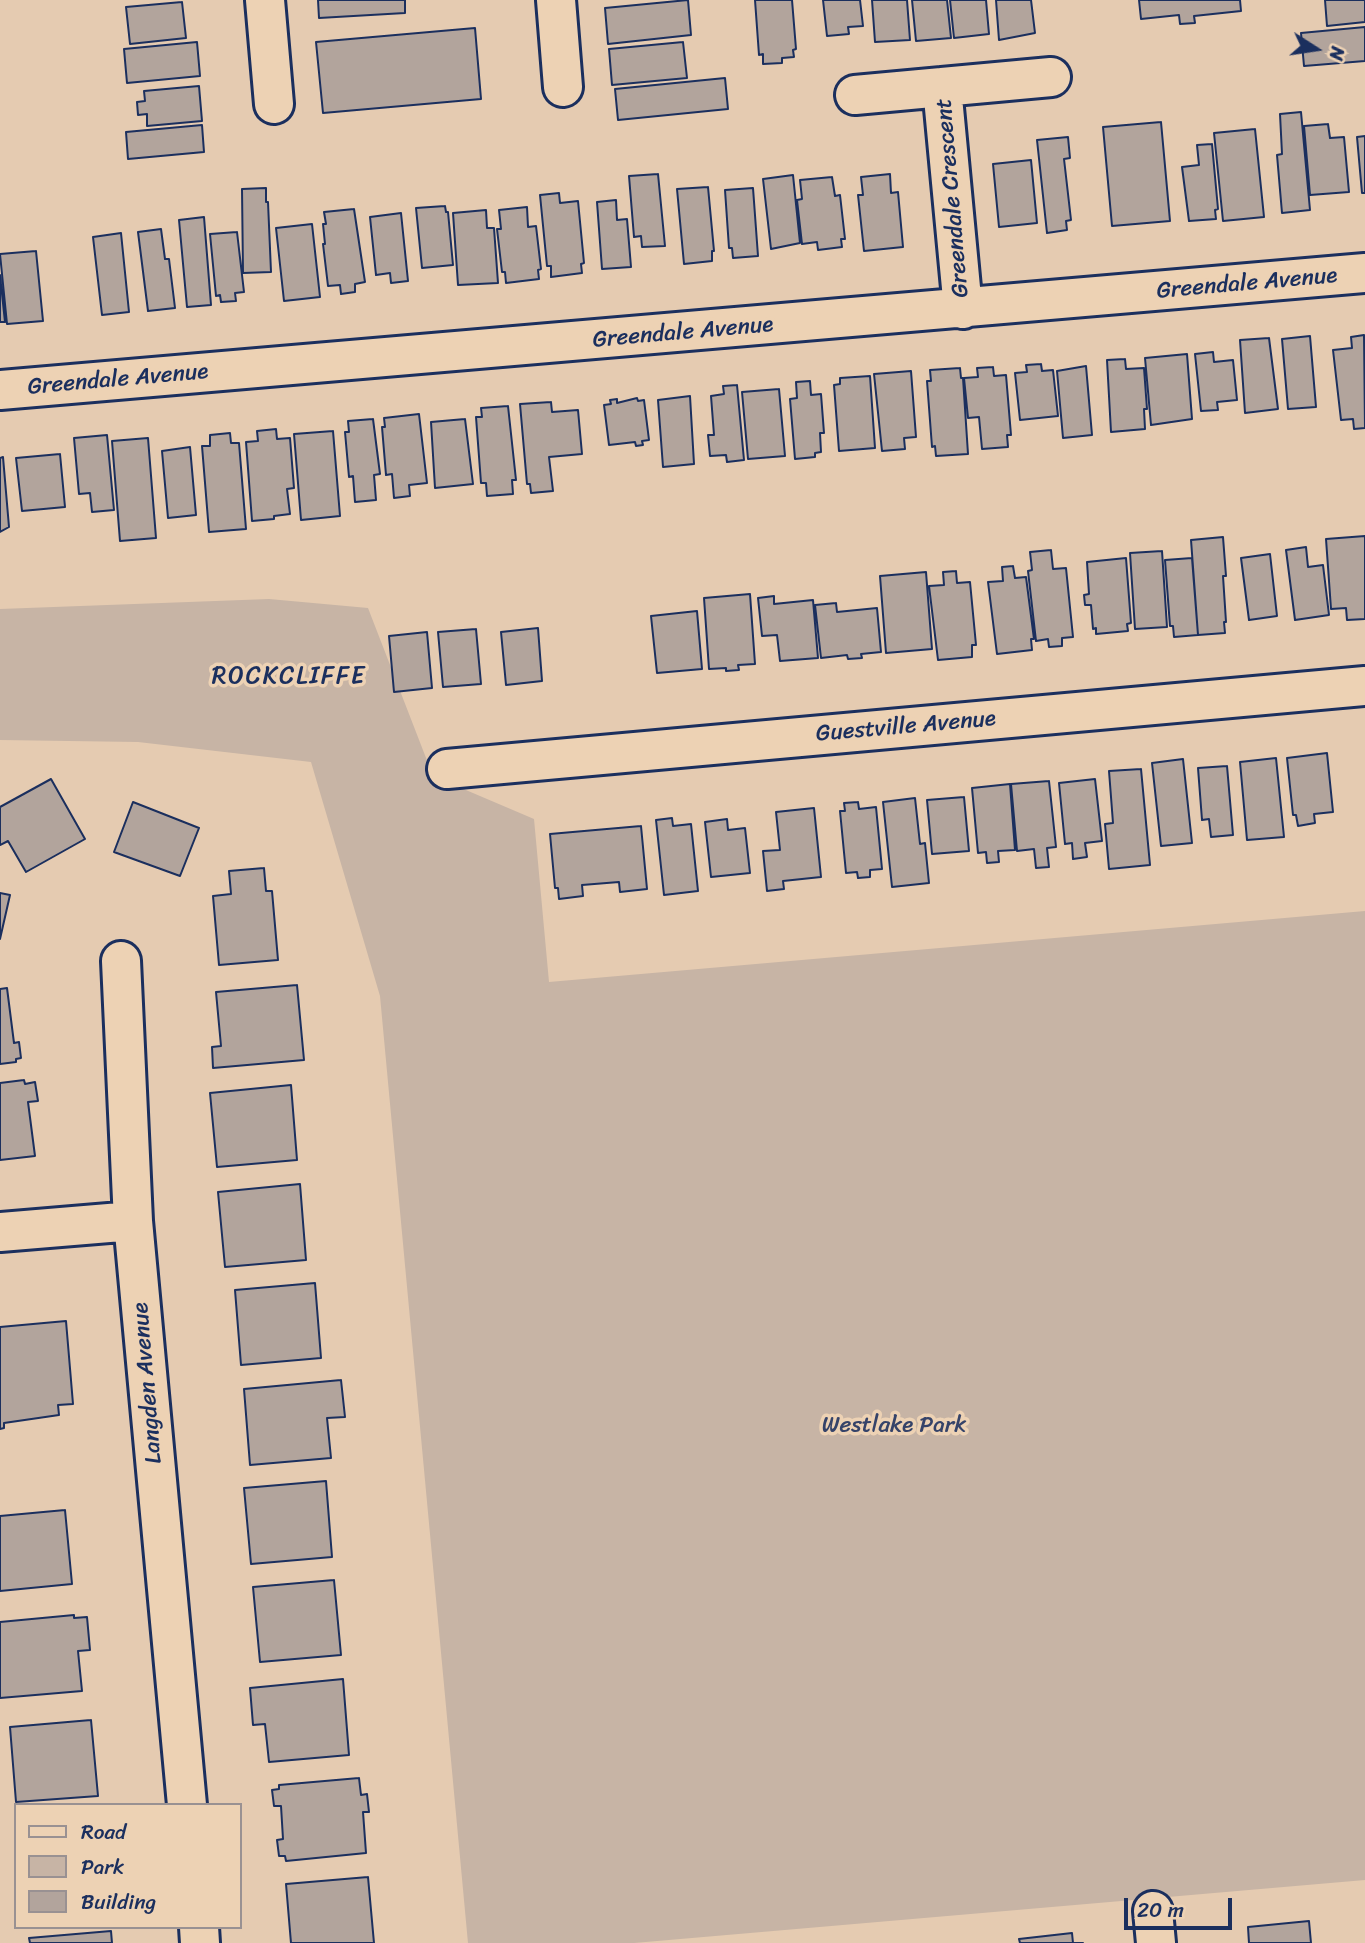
<!DOCTYPE html>
<style>
body{margin:0}
#map{position:relative;width:1365px;height:1943px;overflow:hidden;background:#e5cbb1;font-family:Sriracha,sans-serif}
canvas{display:block}
.legend{position:absolute;left:14px;top:1803px;width:228px;height:126px;box-sizing:border-box;background:#edd2b4;border:2px solid #999192;margin:0;padding:9px 12px;list-style:none;font-size:21px;color:#1b2f5e}
.legend li{display:flex;align-items:center;gap:14px;height:35px}
.legend b{width:35px;border:2px solid #999192}
.north{position:absolute;left:1281px;top:14px;width:70px;height:70px;-webkit-text-stroke:5px #edd2b4;paint-order:stroke;rotate:102deg;font-size:19px;font-weight:700;line-height:28px;text-align:center;color:#1b2f5e}
.north::after{content:'';display:block;margin:auto;width:24px;height:32px;background:#1b2f5e;clip-path:polygon(50% 0,100% 100%,50% 72%,0 100%)}
.scale{position:absolute;left:1124px;top:1898px;width:108px;height:32px;box-sizing:border-box;border:4px solid #1b2f5e;border-top:0;padding-left:9px;font-size:21px;line-height:24px;white-space:nowrap;color:#1b2f5e;-webkit-text-stroke:5px #edd2b4;paint-order:stroke}
</style>
<div id="map">
<canvas width="1365" height="1943"></canvas>
<ul class="legend">
<li><b style="height:9px;background:#edd2b4"></b>Road</li>
<li><b style="height:19px;background:#c7b4a5"></b>Park</li>
<li><b style="height:19px;background:#b2a49c"></b>Building</li>
</ul>
<div class="north">N</div>
<div class="scale">20 m</div>
</div>
<script>
const ctx = document.querySelector('canvas').getContext('2d');
ctx.lineJoin = 'round';
function fillPath(path, color) { ctx.fillStyle = color; ctx.fill(path, 'evenodd'); }
const shape = rows => new Path2D(rows.map(r => 'M' + r).join(''));
function stroke(path, color, width, dash) { ctx.strokeStyle = color; ctx.lineWidth = width; ctx.lineCap = dash ? 'butt' : 'round'; ctx.setLineDash(dash || []); ctx.stroke(path); }
function drawText(font, color, halo, rows, align = 'center') {
  ctx.font = font + ' Sriracha,sans-serif'; ctx.lineWidth = 7; ctx.setLineDash([]); ctx.textBaseline = 'middle'; ctx.strokeStyle = halo; ctx.fillStyle = color; for (const [text, x, y, turn = 0] of rows) {
    ctx.save(); ctx.translate(x, y); ctx.rotate((+turn || 0) * Math.PI / 180); ctx.textAlign = isNaN(turn) ? turn : align; if (halo) ctx.strokeText(text, 0, 0); ctx.fillText(text, 0, 0); ctx.restore();
  }
}
fillPath(shape([
 [269,599,368,608,433,776,534,819,549,982,1365,911,1365,1880,634,1943,468,1943,380,996,311,762,138,742,0,740,0,609]
]), '#c7b4a5');
const building = shape([
 [318,0,405,0,405,13,319,18,318,0],
 [688,0,691,35,608,44,605,8,688,0],
 [755,0,792,0,796,49,793,50,794,57,782,58,782,63,763,64,763,54,759,55,755,0],
 [823,0,860,0,863,26,848,27,849,34,827,36,823,0],
 [872,0,907,0,910,40,875,42,872,0],
 [912,0,947,0,951,38,916,41,912,0],
 [950,0,986,0,989,34,954,38,950,0],
 [996,0,1031,0,1035,33,999,40,996,0],
 [1139,0,1240,0,1241,11,1194,16,1195,23,1180,24,1179,15,1141,19,1139,0],
 [1325,0,1365,0,1365,22,1327,26,1325,0],
 [182,2,186,38,130,44,126,7,182,2],
 [1365,27,1365,61,1304,66,1301,33,1365,27],
 [475,28,481,99,323,113,316,42,475,28],
 [197,42,200,76,127,83,124,49,197,42],
 [683,42,687,78,612,85,609,49,683,42],
 [725,78,728,109,618,120,615,89,725,78],
 [199,86,202,121,147,126,147,114,138,115,137,102,145,101,144,91,199,86],
 [1301,112,1310,210,1282,213,1277,155,1282,154,1280,114,1301,112],
 [1161,122,1170,221,1112,226,1103,127,1161,122],
 [1328,124,1330,138,1344,137,1349,192,1310,195,1304,126,1328,124],
 [202,125,204,152,128,159,126,132,202,125],
 [1255,129,1264,217,1223,221,1214,133,1255,129],
 [1365,136,1365,193,1362,193,1357,137,1365,136],
 [1068,137,1070,158,1064,159,1071,220,1066,221,1067,230,1047,233,1037,140,1068,137],
 [1212,144,1218,209,1215,210,1216,219,1189,221,1182,167,1199,165,1197,145,1212,144],
 [1031,160,1037,223,999,227,993,164,1031,160],
 [658,174,665,246,642,247,641,236,634,237,629,176,658,174],
 [890,174,891,193,898,192,903,247,864,251,858,195,863,195,861,177,890,174],
 [793,175,800,243,771,249,763,179,793,175],
 [832,177,835,196,840,195,845,239,841,239,842,247,818,250,817,242,802,244,797,200,802,199,800,180,832,177],
 [708,187,714,251,712,251,712,261,684,264,677,189,708,187],
 [266,188,266,202,268,202,271,272,243,273,242,189,266,188],
 [753,188,758,256,733,258,732,248,729,248,725,190,753,188],
 [559,193,560,203,578,201,584,263,581,264,582,273,551,277,551,266,547,266,540,195,559,193],
 [616,200,617,220,627,219,631,267,602,269,597,202,616,200],
 [445,206,446,212,448,212,453,265,422,268,416,208,445,206],
 [527,207,528,227,536,226,541,269,538,270,539,279,506,283,505,272,502,272,497,229,501,229,499,210,527,207],
 [354,209,365,282,355,284,355,292,341,294,340,285,328,286,323,244,325,244,323,224,326,224,324,212,354,209],
 [486,210,487,228,494,228,498,283,458,285,453,213,486,210],
 [401,213,408,281,391,283,390,273,376,275,370,217,401,213],
 [204,217,211,305,187,307,179,220,204,217],
 [312,224,320,297,284,301,276,228,312,224],
 [161,229,165,259,169,259,175,308,148,311,138,232,161,229],
 [237,232,244,292,235,293,236,301,221,302,220,295,216,296,210,234,237,232],
 [121,233,129,312,102,315,93,237,121,233],
 [36,251,43,321,7,324,0,254,36,251],
 [0,275,5,322,0,322,0,275],
 [1364,335,1365,428,1354,429,1353,419,1341,420,1333,350,1352,348,1351,337,1364,335],
 [1310,336,1316,407,1288,409,1282,339,1310,336],
 [1269,338,1278,409,1245,413,1240,340,1269,338],
 [1213,352,1214,362,1233,360,1237,400,1217,402,1218,410,1201,411,1195,354,1213,352],
 [1187,354,1192,419,1151,425,1145,358,1187,354],
 [1125,359,1126,369,1144,368,1147,409,1144,409,1145,429,1111,432,1107,360,1125,359],
 [1041,364,1042,371,1053,370,1058,416,1020,420,1015,373,1027,372,1026,365,1041,364],
 [1086,366,1092,435,1063,438,1057,371,1086,366],
 [993,367,994,376,1006,375,1011,435,1007,435,1008,447,982,449,979,417,968,418,964,378,978,377,977,368,993,367],
 [960,368,961,378,963,378,968,454,936,456,935,446,932,447,927,381,931,381,930,370,960,368],
 [911,371,916,437,904,438,905,449,882,451,874,374,911,371],
 [870,376,875,448,839,451,834,385,840,384,840,378,870,376],
 [810,381,811,395,821,394,824,433,820,433,821,452,815,453,815,457,795,459,790,399,797,398,796,382,810,381],
 [737,385,744,460,727,462,726,455,710,456,708,435,714,435,711,396,724,394,723,386,737,385],
 [779,389,785,456,748,459,742,392,779,389],
 [690,396,694,464,663,467,658,400,690,396],
 [637,398,638,401,644,400,649,440,642,441,643,445,636,446,635,442,609,445,604,405,611,404,610,400,617,399,617,403,637,398],
 [551,402,552,412,578,410,582,454,549,457,553,491,531,493,530,484,527,484,520,404,551,402],
 [508,406,516,480,512,480,513,494,487,496,486,483,481,483,476,417,482,417,481,408,508,406],
 [419,414,427,483,409,485,410,496,394,498,392,474,386,475,382,427,385,427,384,418,419,414],
 [373,419,380,474,374,475,376,500,355,502,353,476,349,477,345,432,349,432,348,421,373,419],
 [465,419,473,484,435,488,431,422,465,419],
 [276,429,277,439,290,438,294,488,287,489,290,514,274,516,274,519,252,521,246,442,258,441,257,431,276,429],
 [333,431,340,516,301,520,294,434,333,431],
 [230,433,231,443,239,443,246,529,209,532,202,446,210,446,210,435,230,433],
 [107,435,114,510,92,512,90,493,79,494,74,438,107,435],
 [148,438,156,538,120,541,112,441,148,438],
 [190,447,196,515,168,518,162,451,190,447],
 [60,454,65,507,22,511,16,458,60,454],
 [3,457,9,527,0,532,0,458,3,457],
 [1365,536,1365,619,1347,620,1346,608,1331,609,1326,539,1365,536],
 [1223,537,1226,576,1223,576,1226,622,1224,622,1225,633,1198,635,1191,540,1223,537],
 [1306,547,1308,567,1323,565,1329,615,1295,620,1286,550,1306,547],
 [1051,550,1053,569,1066,568,1073,637,1062,638,1062,646,1049,647,1048,639,1036,641,1028,571,1032,570,1030,552,1051,550],
 [1162,551,1167,627,1135,629,1130,553,1162,551],
 [1270,554,1277,616,1249,620,1241,558,1270,554],
 [1126,558,1131,623,1127,624,1128,631,1096,634,1096,628,1093,629,1091,605,1085,605,1084,595,1089,594,1087,562,1126,558],
 [1192,558,1198,635,1174,637,1173,626,1170,626,1165,560,1192,558],
 [1013,566,1015,578,1026,577,1034,639,1031,639,1032,650,997,654,988,582,1003,581,1002,567,1013,566],
 [956,571,957,583,970,582,976,645,972,645,972,657,938,660,929,586,944,585,943,572,956,571],
 [926,572,932,649,886,653,880,576,926,572],
 [750,594,755,664,738,665,739,670,726,671,726,668,709,669,704,598,750,594],
 [774,596,774,604,813,600,818,658,780,661,777,635,762,636,758,598,774,596],
 [836,603,837,612,877,608,881,652,861,654,862,658,848,659,847,655,821,658,815,605,836,603],
 [697,611,702,669,657,673,651,616,697,611],
 [538,628,542,681,506,685,501,632,538,628],
 [476,629,481,684,443,687,438,632,476,629],
 [427,632,432,688,394,692,389,636,427,632],
 [1327,753,1333,812,1314,814,1315,823,1298,826,1296,815,1293,815,1287,758,1327,753],
 [1276,758,1284,837,1247,840,1240,762,1276,758],
 [1183,759,1192,843,1161,846,1152,763,1183,759],
 [1227,766,1233,835,1211,837,1209,819,1202,820,1198,768,1227,766],
 [1141,769,1150,865,1109,869,1105,824,1113,823,1109,771,1141,769],
 [51,779,85,839,26,872,8,841,0,845,0,807,51,779],
 [1095,779,1102,841,1085,843,1087,857,1073,859,1072,843,1065,844,1059,783,1095,779],
 [1049,781,1056,847,1047,848,1049,867,1036,868,1034,849,1017,851,1011,784,1049,781],
 [1010,784,1015,850,998,851,999,862,987,863,986,852,978,853,972,788,1010,784],
 [964,797,969,851,932,854,927,800,964,797],
 [915,798,920,844,925,843,929,883,892,887,883,802,915,798],
 [133,802,199,828,180,876,114,852,133,802],
 [858,802,859,809,876,807,882,869,870,870,870,877,858,878,857,872,846,873,840,811,845,811,844,803,858,802],
 [814,808,821,877,783,881,784,889,767,891,763,851,780,850,776,812,814,808],
 [672,818,673,826,691,824,698,891,664,895,656,820,672,818],
 [727,819,728,830,745,828,750,873,711,877,705,822,727,819],
 [641,826,647,889,620,892,619,882,582,885,583,896,559,899,558,888,555,888,550,834,641,826],
 [264,868,266,891,272,891,278,960,219,965,213,896,231,894,229,871,264,868],
 [0,893,10,895,0,939,0,893],
 [297,985,304,1060,213,1068,212,1047,221,1046,216,992,297,985],
 [7,988,14,1043,19,1042,21,1058,16,1059,16,1062,0,1064,0,989,7,988],
 [24,1080,25,1084,35,1082,38,1101,28,1102,35,1156,0,1160,0,1083,24,1080],
 [291,1085,297,1160,217,1167,210,1093,291,1085],
 [300,1184,306,1260,225,1267,218,1192,300,1184],
 [315,1283,321,1358,241,1365,235,1290,315,1283],
 [66,1321,73,1404,58,1405,59,1415,4,1423,4,1428,0,1429,0,1327,66,1321],
 [341,1380,345,1417,327,1418,331,1458,250,1465,244,1389,341,1380],
 [326,1481,332,1557,251,1564,244,1488,326,1481],
 [65,1510,72,1584,0,1591,0,1516,65,1510],
 [334,1580,341,1655,260,1662,253,1587,334,1580],
 [74,1615,74,1618,87,1617,90,1650,78,1651,82,1691,0,1698,0,1622,74,1615],
 [343,1679,349,1755,269,1762,265,1724,253,1725,250,1688,343,1679],
 [91,1720,98,1796,16,1802,10,1727,91,1720],
 [359,1778,361,1795,367,1794,369,1812,363,1812,366,1853,286,1861,285,1856,279,1856,277,1840,283,1839,281,1806,274,1806,272,1790,279,1789,279,1785,359,1778],
 [368,1877,374,1943,291,1943,286,1884,368,1877],
 [1309,1921,1311,1943,1249,1943,1248,1927,1309,1921],
 [111,1931,112,1943,30,1943,29,1938,111,1931],
 [1072,1933,1073,1943,1083,1943,1020,1943,1019,1939,1072,1933]
]);
fillPath(building, '#b2a49c');
stroke(building, '#1b2f5e', 2);
const street = shape([
 [265,0,274,104],
 [556,0,563,87],
 [942,87,963,309],
 [855,95,1051,77],
 [0,390,1365,273],
 [447,769,1365,686],
 [121,961,133,1221,187,1805],
 [0,1232,133,1221],
 [1153,1911,1156,1943],
 [199,1927,200,1943]
]);
stroke(street, '#1b2f5e', 44);
stroke(street, '#edd2b4', 38);
drawText('23px', '#1b2f5e', '#edd2b4', [
 ["Greendale Crescent",953,198,-95],
 ["Greendale Avenue",1247,284,-5],
 ["Greendale Avenue",683,333,-5],
 ["Greendale Avenue",118,380,-5],
 ["Guestville Avenue",906,727,-5],
 ["Langden Avenue",148,1383,-95]
]);
drawText('23px', '#354369', '#edd2b4', [
 ["Westlake Park",894,1426]
]);
ctx.letterSpacing = '2px';
drawText('24px', '#1b2f5e', '#edd2b4', [
 ["ROCKCLIFFE",289,677]
]);
ctx.letterSpacing = '0px';
</script>
